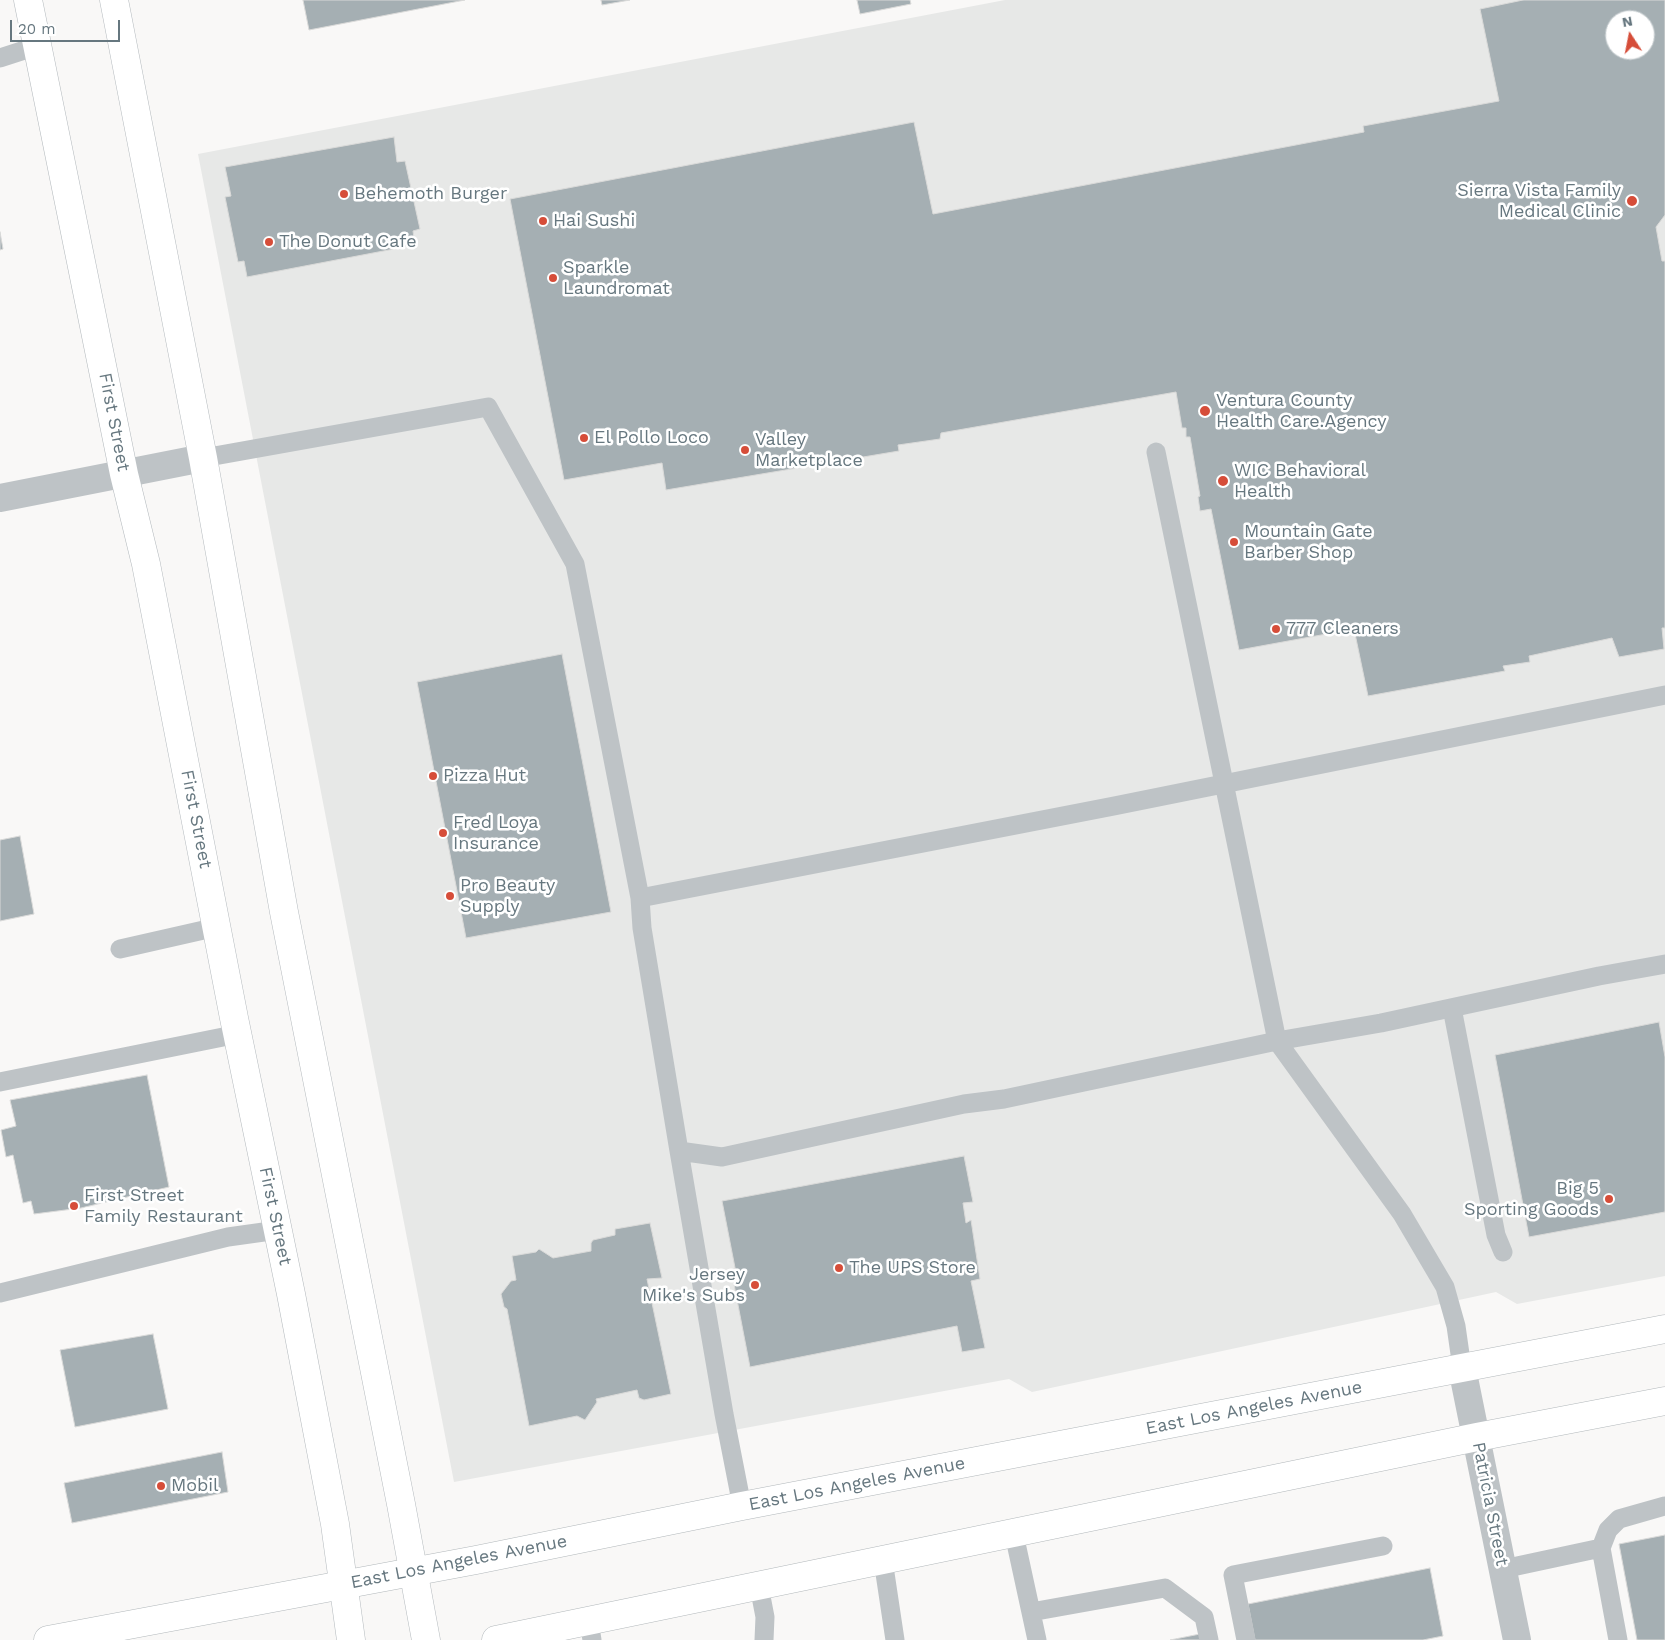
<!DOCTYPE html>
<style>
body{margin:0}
#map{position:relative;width:1665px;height:1640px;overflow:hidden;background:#f9f8f7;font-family:"Work Sans",sans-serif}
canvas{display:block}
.north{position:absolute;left:1605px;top:10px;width:50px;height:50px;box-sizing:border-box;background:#fff;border:1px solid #c2c9cc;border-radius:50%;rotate:349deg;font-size:14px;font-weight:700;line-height:20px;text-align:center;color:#66777f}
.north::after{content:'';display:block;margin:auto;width:18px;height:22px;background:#d64d39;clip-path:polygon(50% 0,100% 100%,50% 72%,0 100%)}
.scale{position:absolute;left:10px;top:20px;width:110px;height:22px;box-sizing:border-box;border:2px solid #66777f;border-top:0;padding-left:6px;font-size:15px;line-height:18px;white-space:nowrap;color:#66777f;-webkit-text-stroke:4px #fff;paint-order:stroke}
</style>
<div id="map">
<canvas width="1665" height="1640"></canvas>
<div class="north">N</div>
<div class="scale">20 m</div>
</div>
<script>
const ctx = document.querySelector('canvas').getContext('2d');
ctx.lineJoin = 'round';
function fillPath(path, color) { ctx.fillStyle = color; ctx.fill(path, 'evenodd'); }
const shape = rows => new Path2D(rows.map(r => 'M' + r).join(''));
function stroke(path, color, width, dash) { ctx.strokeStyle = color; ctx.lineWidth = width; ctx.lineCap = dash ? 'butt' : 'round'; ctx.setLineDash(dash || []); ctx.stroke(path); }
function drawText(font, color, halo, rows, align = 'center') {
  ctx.font = font + ' "Work Sans",sans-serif'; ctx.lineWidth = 5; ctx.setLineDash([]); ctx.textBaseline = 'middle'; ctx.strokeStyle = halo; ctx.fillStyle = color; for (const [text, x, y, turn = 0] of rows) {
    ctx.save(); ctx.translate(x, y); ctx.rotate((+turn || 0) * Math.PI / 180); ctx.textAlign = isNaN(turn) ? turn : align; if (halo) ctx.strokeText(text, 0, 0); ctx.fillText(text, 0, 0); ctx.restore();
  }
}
fillPath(shape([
 [1005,0,1665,0,1665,1276,1517,1304,1496,1292,1032,1392,1009,1379,454,1482,198,154],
 [1615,20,1645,20,1645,50,1615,50]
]), '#e7e8e7');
const building = shape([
 [303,0,465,0,309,30,303,0],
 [601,0,630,0,602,5,601,0],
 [857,0,910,0,911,4,860,14,857,0],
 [1523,0,1665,0,1665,215,1656,227,1662,261,1665,261,1665,628,1662,628,1664,649,1619,657,1612,638,1529,656,1530,662,1503,666,1505,671,1368,696,1354,629,1239,650,1211,509,1200,511,1198,497,1200,496,1190,437,1186,437,1186,428,1182,428,1176,392,941,433,940,439,898,445,899,451,666,490,662,463,564,480,510,199,914,122,933,214,1364,132,1363,126,1499,101,1480,9,1523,0],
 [1615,20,1645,20,1645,50,1615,50,1615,20],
 [394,137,397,162,405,161,420,229,413,231,415,245,247,277,244,261,238,262,225,197,231,196,225,167,394,137],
 [0,232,3,249,0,250,0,232],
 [562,654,611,912,466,938,417,682,562,654],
 [20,836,34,914,0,921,0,840,20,836],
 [1659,1022,1665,1057,1665,1212,1529,1237,1495,1055,1659,1022],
 [147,1075,169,1187,81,1208,34,1214,31,1201,23,1203,13,1155,6,1157,1,1130,16,1126,10,1100,147,1075],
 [964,1156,973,1202,963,1203,966,1223,971,1220,980,1279,971,1281,985,1348,962,1352,957,1326,750,1367,733,1279,737,1278,722,1201,964,1156],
 [650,1223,662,1278,647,1279,671,1394,644,1400,639,1398,637,1390,596,1399,597,1402,585,1420,577,1416,529,1426,507,1309,504,1307,501,1294,511,1281,516,1280,512,1256,536,1252,539,1249,553,1258,591,1251,591,1243,593,1240,615,1235,615,1229,650,1223],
 [153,1334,168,1409,75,1427,60,1350,153,1334],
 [222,1452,228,1492,72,1523,64,1483,222,1452],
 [1665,1535,1665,1640,1637,1640,1619,1544,1665,1535],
 [1430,1568,1443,1636,1423,1640,1255,1640,1248,1604,1430,1568],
 [1200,1634,1201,1640,1170,1640,1200,1634]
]);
fillPath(building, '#a5afb3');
stroke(building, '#dadad9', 1);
const secondary = shape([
 [28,0,124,474,146,564,234,1018,291,1294,335,1524,351,1640],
 [114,0,203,458,284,912,401,1504,426,1640]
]);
const primary = shape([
 [48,1640,476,1560,742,1506,1665,1329],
 [496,1640,1477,1437,1665,1401]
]);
stroke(secondary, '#b3b9bd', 29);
stroke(primary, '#b2b8bb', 29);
stroke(shape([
 [0,58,37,46],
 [1156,452,1277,1041,1402,1214,1445,1287,1456,1326,1462,1368],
 [203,458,488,407,575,564,640,898,642,928,679,1151],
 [640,898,1114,806,1665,695],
 [120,949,217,927],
 [1452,1008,1496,1235,1503,1252],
 [0,1082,238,1034],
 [0,1293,228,1237,278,1230],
 [742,1506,724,1414,679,1151,722,1157,964,1104,1004,1099,1277,1041,1381,1023,1599,976,1665,964],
 [1014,1534,1037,1640],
 [1601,1548,1608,1530,1619,1519,1665,1506],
 [883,1560,895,1640],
 [1503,1569,1601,1548,1618,1640],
 [759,1586,765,1617,764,1640],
 [1031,1612,1165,1588,1204,1617,1209,1640],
 [589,1621,592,1640],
 [1246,1640,1233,1575,1383,1546]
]), '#bec3c6', 19);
stroke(shape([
 [1462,1368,1517,1640]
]), '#bec3c6', 28);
stroke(shape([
 [0,498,203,458]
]), '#bec3c6', 28);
stroke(secondary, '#fff', 28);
stroke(primary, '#fff', 28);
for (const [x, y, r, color] of [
 [344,194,5,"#d64d39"],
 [1632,201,6,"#d64d39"],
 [543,221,5,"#d64d39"],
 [269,242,5,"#d64d39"],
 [553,278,5,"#d64d39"],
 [1205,411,6,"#d64d39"],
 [584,438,5,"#d64d39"],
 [745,450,5,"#d64d39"],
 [1223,481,6,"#d64d39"],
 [1234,542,5,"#d64d39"],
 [1276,629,5,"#d64d39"],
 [433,776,5,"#d64d39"],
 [443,833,5,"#d64d39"],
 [450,896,5,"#d64d39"],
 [1609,1199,5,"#d64d39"],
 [74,1206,5,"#d64d39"],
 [839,1268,5,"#d64d39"],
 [755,1285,5,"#d64d39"],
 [161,1486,5,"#d64d39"]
]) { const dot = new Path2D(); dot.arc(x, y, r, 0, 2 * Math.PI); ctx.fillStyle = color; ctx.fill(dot); stroke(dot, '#fff', 2); }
drawText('18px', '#66777f', '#fff', [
 ["Sierra Vista Family",1621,191,"right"],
 ["Medical Clinic",1621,212,"right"],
 ["Behemoth Burger",354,194],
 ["Hai Sushi",553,221],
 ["The Donut Cafe",279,242],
 ["Sparkle",563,268],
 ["Laundromat",563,289],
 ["Ventura County",1216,401],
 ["Health Care.Agency",1216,422],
 ["El Pollo Loco",594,438],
 ["Valley",755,440],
 ["Marketplace",755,461],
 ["WIC Behavioral",1234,471],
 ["Health",1234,492],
 ["Mountain Gate",1244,532],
 ["Barber Shop",1244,553],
 ["777 Cleaners",1286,629],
 ["Pizza Hut",443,776],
 ["Fred Loya",453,823],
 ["Insurance",453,844],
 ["Pro Beauty",460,886],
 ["Supply",460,907],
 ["Big 5",1599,1189,"right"],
 ["Sporting Goods",1599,1210,"right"],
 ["First Street",84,1196],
 ["Family Restaurant",84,1217],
 ["The UPS Store",849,1268],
 ["Jersey",745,1275,"right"],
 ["Mike's Subs",745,1296,"right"],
 ["Mobil",171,1486]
], 'left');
drawText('18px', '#66777f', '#fff', [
 ["First Street",114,422,79],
 ["First Street",196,819,79],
 ["First Street",275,1216,78],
 ["East Los Angeles Avenue",1254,1408,-11],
 ["East Los Angeles Avenue",857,1484,-11],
 ["Patricia Street",1490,1504,79],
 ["East Los Angeles Avenue",459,1562,-11]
]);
</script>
